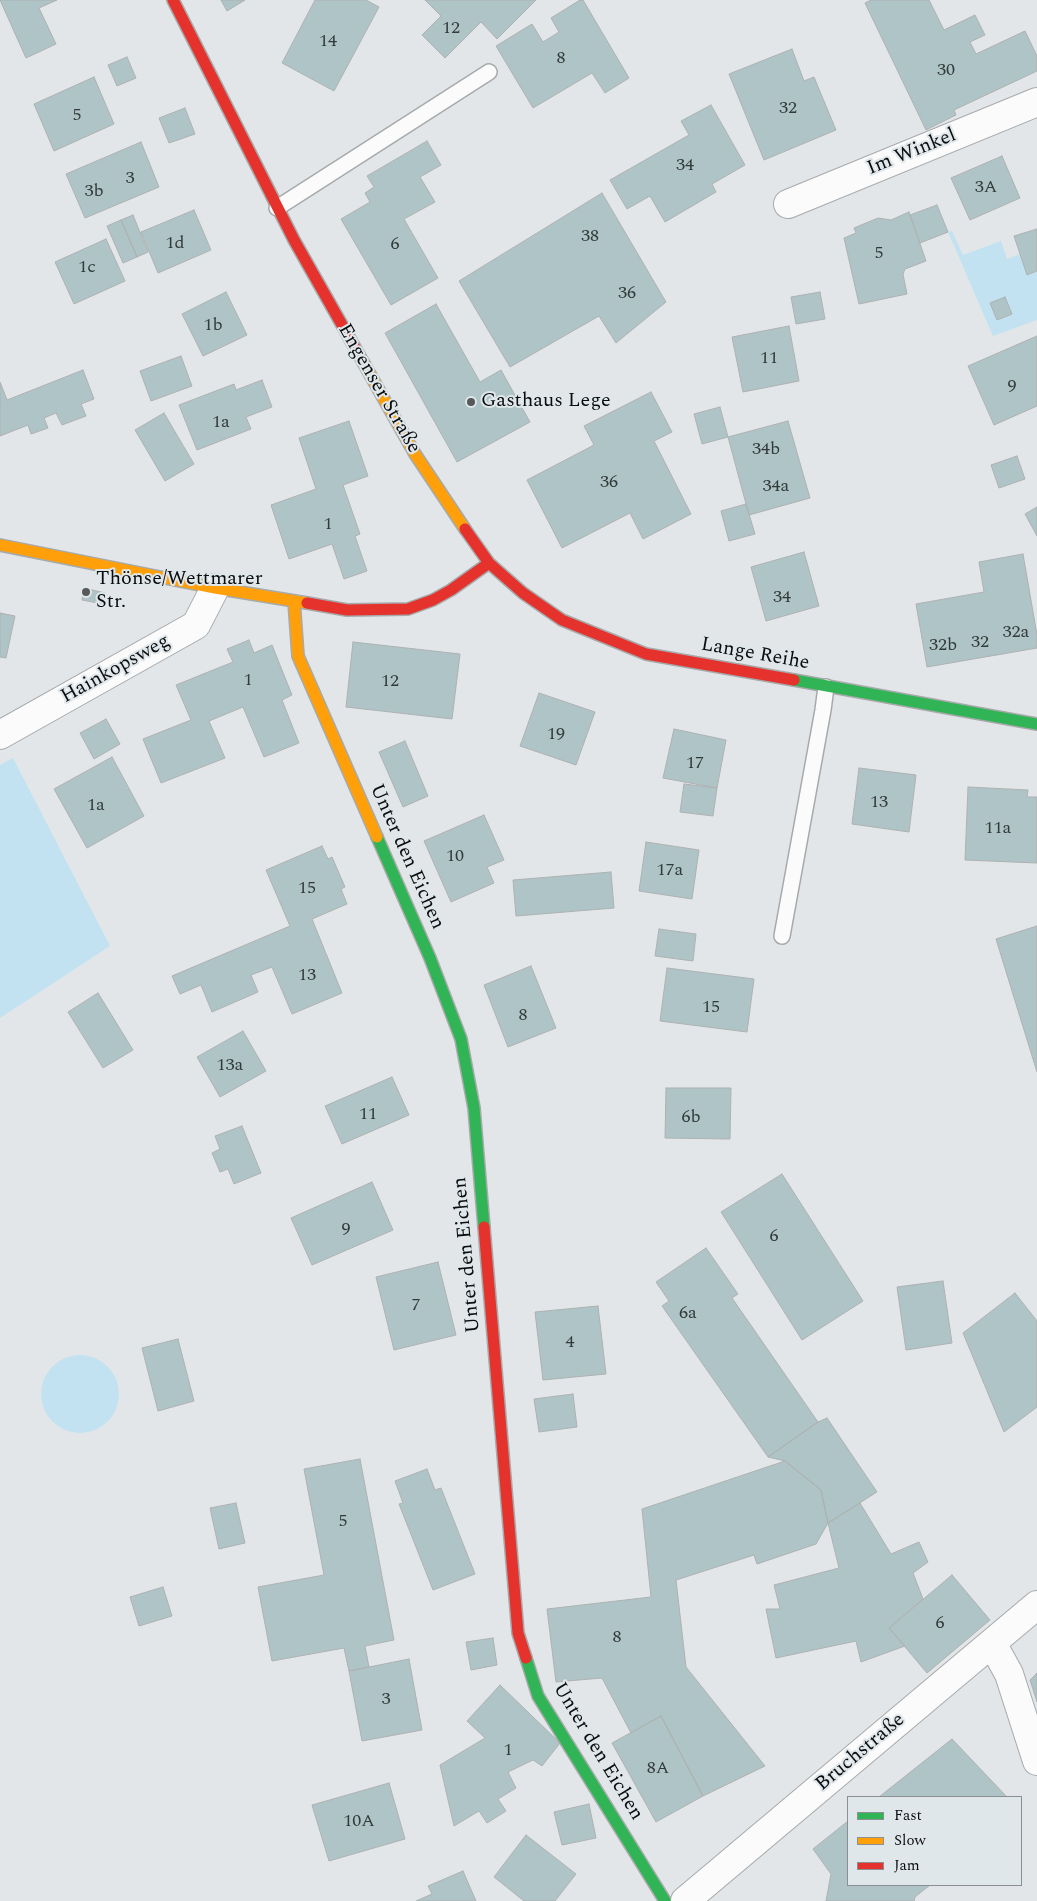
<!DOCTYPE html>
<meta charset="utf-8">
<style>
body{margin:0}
#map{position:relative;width:1037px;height:1901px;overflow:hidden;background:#e2e6e8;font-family:Spectral,serif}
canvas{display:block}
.legend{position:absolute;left:847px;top:1796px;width:175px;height:90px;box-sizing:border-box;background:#e0e7ea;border:1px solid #8a8f92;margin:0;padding:6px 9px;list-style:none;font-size:15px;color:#0a0c0d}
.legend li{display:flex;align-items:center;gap:10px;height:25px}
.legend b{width:25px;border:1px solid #8a8f92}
</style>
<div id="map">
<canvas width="1037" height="1901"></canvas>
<ul class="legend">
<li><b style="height:6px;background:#30b455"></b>Fast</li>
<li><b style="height:6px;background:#ff9f0a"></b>Slow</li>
<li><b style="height:6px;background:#e5322d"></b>Jam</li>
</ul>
</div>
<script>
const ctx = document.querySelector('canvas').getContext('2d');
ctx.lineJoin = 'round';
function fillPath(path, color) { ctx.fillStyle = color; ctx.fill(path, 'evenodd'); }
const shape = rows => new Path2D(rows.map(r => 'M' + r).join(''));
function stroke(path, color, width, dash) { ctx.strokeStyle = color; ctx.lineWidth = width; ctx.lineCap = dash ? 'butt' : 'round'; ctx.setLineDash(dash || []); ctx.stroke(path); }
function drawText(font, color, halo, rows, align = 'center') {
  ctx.font = font + ' Spectral,serif'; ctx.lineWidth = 4; ctx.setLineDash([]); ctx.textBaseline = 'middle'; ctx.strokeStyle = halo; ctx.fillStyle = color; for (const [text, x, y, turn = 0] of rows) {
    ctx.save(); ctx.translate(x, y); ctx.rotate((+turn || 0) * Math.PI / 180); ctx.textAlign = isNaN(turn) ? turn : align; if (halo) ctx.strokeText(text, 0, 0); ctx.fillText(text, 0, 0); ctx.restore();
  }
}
fillPath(shape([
 [952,231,963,255,1001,241,1007,259,1020,254,1027,275,1037,271,1037,320,993,336,948,232],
 [13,758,110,946,0,1018,0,765],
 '41 1394a39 39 0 1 1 78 0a39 39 0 1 1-78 0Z'
]), '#c2e2f1');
const building = shape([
 [0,0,57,0,39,8,56,44,26,58,0,0],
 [221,0,245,0,227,11,221,0],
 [315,0,366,0,379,7,334,91,282,63,315,0],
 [425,0,536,0,497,39,481,22,445,58,422,35,441,16,425,0],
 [580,0,583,0,629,78,605,93,592,73,533,108,496,46,532,24,543,42,559,32,551,18,580,0],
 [871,0,929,0,944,30,975,15,985,35,970,42,976,54,1025,31,1037,56,1037,71,954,110,956,115,926,130,865,3,871,0],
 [792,49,804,81,814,77,836,130,764,160,729,74,792,49],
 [127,57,136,78,117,86,108,65,127,57],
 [94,77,114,124,54,151,34,104,94,77],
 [711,105,745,165,712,184,716,192,665,222,650,196,627,209,610,180,689,135,681,121,711,105],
 [185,108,195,134,169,143,159,118,185,108],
 [427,141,441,165,420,177,435,202,404,219,438,278,391,305,341,219,370,202,365,193,374,187,367,176,427,141],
 [141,142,159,187,85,218,66,174,141,142],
 [1002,156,1020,198,970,220,951,178,1002,156],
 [602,193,666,302,616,343,599,316,510,367,459,281,602,193],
 [937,205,948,232,920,243,910,215,937,205],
 [194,210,211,250,158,273,141,232,194,210],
 [909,212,926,261,905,269,903,274,907,294,859,304,844,238,856,233,854,228,878,218,891,220,909,212],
 [133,215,148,252,137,257,121,220,133,215],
 [121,220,137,257,123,263,107,226,121,220],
 [1037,229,1037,271,1027,275,1014,236,1037,229],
 [106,239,125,281,74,304,55,262,106,239],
 [226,292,247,335,203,356,182,314,226,292],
 [820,292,825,319,796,324,791,297,820,292],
 [1005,297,1012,314,997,320,990,303,1005,297],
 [436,304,480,382,501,370,530,422,457,462,385,333,436,304],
 [789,326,799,381,743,392,732,337,789,326],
 [1037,336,1037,406,994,425,968,366,1037,336],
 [181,356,192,386,151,401,140,371,181,356],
 [83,370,94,399,81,404,86,416,62,425,56,413,44,418,48,428,31,434,28,425,0,436,0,382,7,400,83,370],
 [262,380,272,407,246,417,251,429,197,450,179,405,234,384,236,390,262,380],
 [651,392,672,432,654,441,691,514,643,539,630,513,562,548,527,480,594,445,584,426,651,392],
 [720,407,728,437,702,444,694,414,720,407],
 [164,413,194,464,165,481,135,430,164,413],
 [349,421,368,476,343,485,360,534,355,536,367,571,344,579,332,544,289,559,271,505,316,489,299,438,349,421],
 [788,421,810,498,749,515,728,437,788,421],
 [1017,456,1025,479,999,488,991,465,1017,456],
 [746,504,755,534,729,541,721,511,746,504],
 [1037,507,1037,536,1025,514,1037,507],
 [804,552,819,606,766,621,751,567,804,552],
 [1023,554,1037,635,1037,648,927,667,916,604,984,592,979,562,1023,554],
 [84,588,105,593,103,604,82,600,84,588],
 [0,613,15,616,6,658,0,657,0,613],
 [249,640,254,653,272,645,292,695,282,700,299,743,264,757,243,707,209,721,225,758,161,783,143,739,191,720,176,685,233,662,227,649,249,640],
 [353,642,460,654,452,719,346,707,353,642],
 [539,693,595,712,576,765,520,746,539,693],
 [106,719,120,744,94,759,80,733,106,719],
 [674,729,726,740,717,788,663,778,674,729],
 [405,741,428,796,403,807,379,752,405,741],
 [112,757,144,816,87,848,54,789,112,757],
 [859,768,916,775,909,832,852,824,859,768],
 [684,784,717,788,713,816,680,812,684,784],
 [968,787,1028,790,1027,797,1037,797,1037,863,965,860,968,787],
 [484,815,504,860,487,867,494,883,451,902,424,841,484,815],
 [646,842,699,850,692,899,639,891,646,842],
 [322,846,328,859,332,857,345,887,341,889,347,904,312,919,342,993,292,1014,272,967,251,975,258,992,212,1012,201,985,180,994,172,976,290,926,266,870,322,846],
 [611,872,614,908,516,916,513,880,611,872],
 [1037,926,1037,1072,996,939,1037,926],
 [659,929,696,934,693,961,655,956,659,929],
 [531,966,556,1028,508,1047,484,985,531,966],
 [667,968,754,979,747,1032,660,1021,667,968],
 [98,993,133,1050,103,1068,68,1012,98,993],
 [243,1031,266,1071,220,1097,197,1057,243,1031],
 [392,1077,409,1115,342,1144,325,1106,392,1077],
 [666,1088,731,1088,730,1139,665,1138,666,1088],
 [242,1126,261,1173,234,1184,228,1169,220,1172,212,1153,220,1149,215,1136,242,1126],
 [782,1174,863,1301,802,1340,721,1212,782,1174],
 [372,1182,393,1230,312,1265,291,1218,372,1182],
 [706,1248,738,1294,732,1298,818,1422,768,1457,662,1306,669,1301,656,1282,706,1248],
 [438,1262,456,1335,394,1350,376,1277,438,1262],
 [943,1281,952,1343,906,1350,897,1287,943,1281],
 [1015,1293,1037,1321,1037,1407,1004,1432,963,1333,1015,1293],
 [598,1306,606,1374,543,1380,535,1312,598,1306],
 [178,1339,194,1401,158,1411,142,1348,178,1339],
 [573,1394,577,1427,539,1432,534,1399,573,1394],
 [827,1418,877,1492,828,1523,821,1490,785,1461,768,1457,818,1422,827,1418],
 [360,1459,394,1640,365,1646,369,1667,349,1671,344,1648,272,1661,258,1587,324,1575,304,1469,360,1459],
 [785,1461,821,1490,828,1523,816,1544,757,1564,754,1555,676,1580,686,1667,765,1766,703,1796,661,1716,631,1733,602,1678,556,1682,547,1609,651,1597,642,1509,785,1461],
 [427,1469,435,1490,441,1488,475,1574,433,1590,399,1504,403,1503,395,1481,427,1469],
 [236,1503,245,1543,219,1549,210,1508,236,1503],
 [860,1503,891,1554,919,1542,928,1562,913,1573,923,1599,889,1628,905,1646,861,1662,856,1641,776,1658,766,1609,780,1609,774,1585,839,1568,828,1523,860,1503],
 [952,1575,990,1620,927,1673,889,1628,952,1575],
 [163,1587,172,1616,139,1626,130,1597,163,1587],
 [493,1638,497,1665,471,1670,466,1642,493,1638],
 [409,1659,422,1730,362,1741,349,1671,409,1659],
 [1037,1673,1037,1702,1030,1680,1037,1673],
 [500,1685,560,1743,542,1766,533,1760,508,1772,516,1788,498,1799,506,1811,487,1823,479,1811,454,1826,440,1765,485,1738,467,1721,500,1685],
 [661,1716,703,1796,656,1822,612,1743,661,1716],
 [952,1739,1007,1797,879,1797,952,1739],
 [389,1783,405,1839,329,1861,312,1805,389,1783],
 [589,1804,596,1838,562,1845,554,1812,589,1804],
 [848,1821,848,1885,930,1885,915,1897,914,1901,826,1901,831,1874,813,1849,848,1821],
 [526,1835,576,1874,555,1901,524,1901,494,1877,526,1835],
 [463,1871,476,1901,416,1901,432,1894,428,1886,463,1871]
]);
fillPath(building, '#aec4c6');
stroke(building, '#aeb1b2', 1);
const lane = shape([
 [277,208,489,72],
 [782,936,823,710,826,687]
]);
const street = shape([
 [788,204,1037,102],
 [0,735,196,625,215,588],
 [992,1643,1009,1674,1037,1761],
 [685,1901,1037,1605]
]);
const fast = shape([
 [794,680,1037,724],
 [377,837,430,958,461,1039,474,1108,484,1227],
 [526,1658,538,1696,665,1901]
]);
const slow = shape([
 [363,362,415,454,465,529],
 [0,545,215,588,307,603],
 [294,601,298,656,377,837]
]);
const jam = shape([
 [173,0,294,240,363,362],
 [465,529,489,563,523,593,562,620,646,654,794,680],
 [307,603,347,610,408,609,433,600,451,590,489,563],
 [484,1227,518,1633,526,1658]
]);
stroke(lane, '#a7aaab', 18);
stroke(street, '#a7aaab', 30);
stroke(fast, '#a7aaab', 14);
stroke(slow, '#a7aaab', 14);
stroke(jam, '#a7aaab', 14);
stroke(lane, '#fbfbfc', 15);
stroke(street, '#fbfbfc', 28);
stroke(fast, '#30b455', 11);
stroke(slow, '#ff9f0a', 11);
stroke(jam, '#e5322d', 11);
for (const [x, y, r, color] of [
 [471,402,5,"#56585a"],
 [86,592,5,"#56585a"]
]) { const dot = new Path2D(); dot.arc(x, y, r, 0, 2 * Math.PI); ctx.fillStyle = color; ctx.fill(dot); stroke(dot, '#e0e7ea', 2); }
drawText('18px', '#333a3b', null, [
 ["12",451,29],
 ["14",328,42],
 ["8",561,59],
 ["30",946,71],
 ["32",788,109],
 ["5",77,116],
 ["34",685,166],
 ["3",130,179],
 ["3A",986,188],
 ["3b",94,192],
 ["38",590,237],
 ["1d",175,244],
 ["6",395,245],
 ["5",879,254],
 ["1c",87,268],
 ["36",627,294],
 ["1b",213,326],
 ["11",769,359],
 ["9",1012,387],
 ["1a",221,423],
 ["34b",766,450],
 ["36",609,483],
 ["34a",776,487],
 ["1",328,525],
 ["34",782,598],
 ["32a",1016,633],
 ["32",980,643],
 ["32b",943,646],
 ["1",248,681],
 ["12",390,682],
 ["19",556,735],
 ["17",695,764],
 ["13",879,803],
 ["1a",96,806],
 ["11a",998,829],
 ["10",455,857],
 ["17a",670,871],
 ["15",307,889],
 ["13",307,976],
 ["15",711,1008],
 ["8",523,1016],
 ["13a",230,1066],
 ["11",368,1115],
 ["6b",691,1118],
 ["9",346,1230],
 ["6",774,1237],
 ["7",416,1306],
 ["6a",688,1314],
 ["4",570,1343],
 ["5",343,1522],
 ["6",940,1624],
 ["8",617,1638],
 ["3",386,1700],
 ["1",508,1751],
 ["8A",658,1769],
 ["10A",359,1822]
]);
drawText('20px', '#0a0c0d', '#e0e7ea', [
 ["Im Winkel",912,153,-22],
 ["Engenser Straße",378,389,60],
 ["Lange Reihe",755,655,10],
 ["Hainkopsweg",116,670,-29],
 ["Unter den Eichen",406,857,66],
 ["Unter den Eichen",468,1255,-95],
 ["Unter den Eichen",597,1752,59],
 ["Bruchstraße",861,1753,-40]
]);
drawText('20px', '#0a0c0d', '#e0e7ea', [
 ["Gasthaus Lege",481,402],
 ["Thönse/Wettmarer",96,580],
 ["Str.",96,603]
], 'left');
</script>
